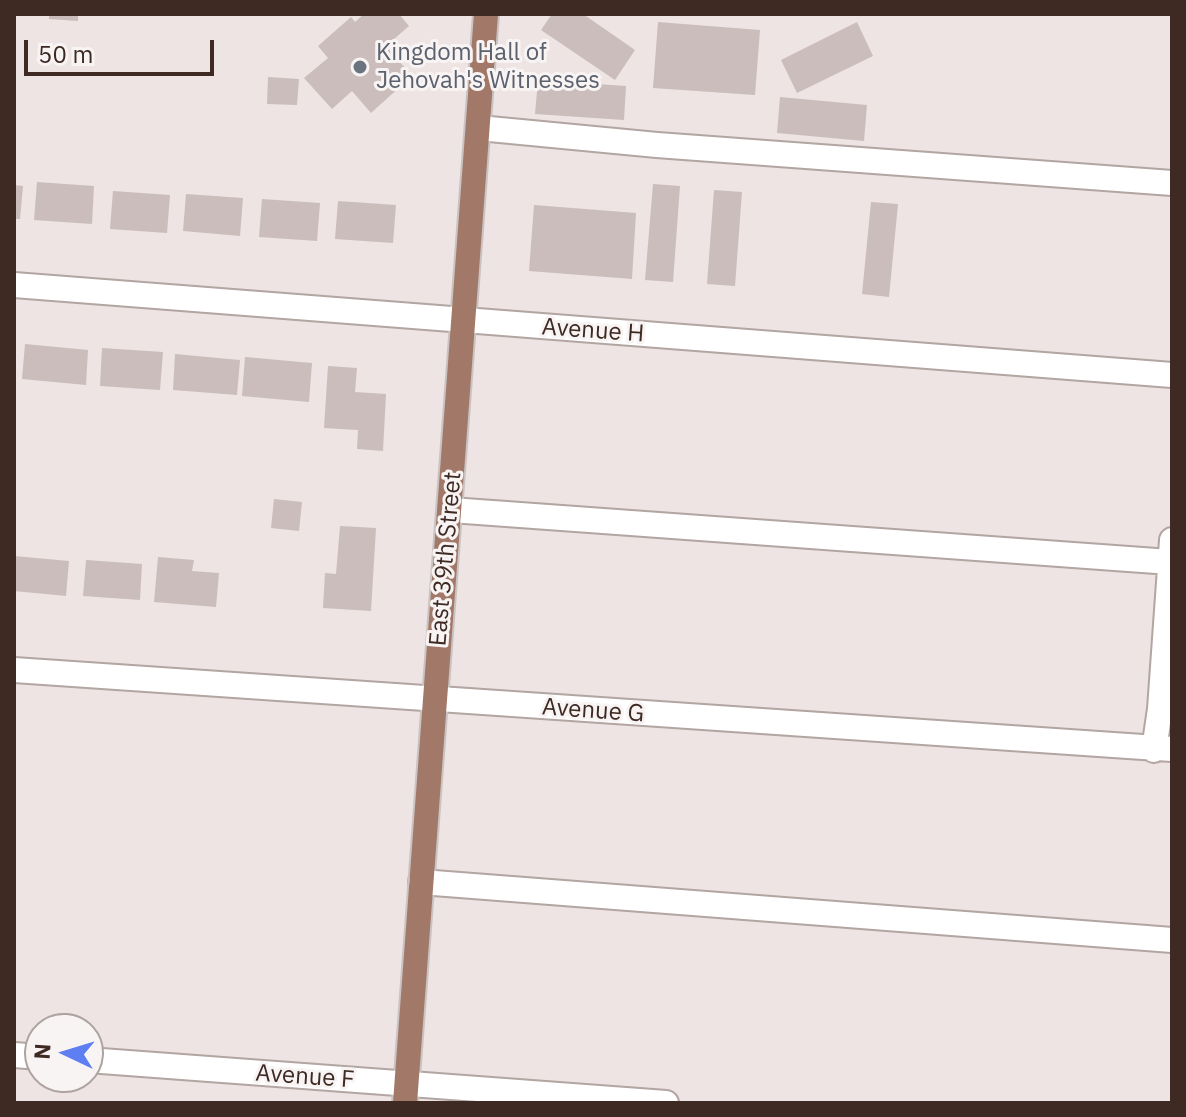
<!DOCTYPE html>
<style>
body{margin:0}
#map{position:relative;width:1186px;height:1117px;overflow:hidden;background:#ede4e3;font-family:"IBM Plex Sans",sans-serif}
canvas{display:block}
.frame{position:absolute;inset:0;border:16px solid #3e2a23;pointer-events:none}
.north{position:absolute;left:24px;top:1013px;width:80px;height:80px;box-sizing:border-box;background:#f9f4f4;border:2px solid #aea3a0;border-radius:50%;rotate:274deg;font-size:22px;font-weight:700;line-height:32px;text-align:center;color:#3e2a23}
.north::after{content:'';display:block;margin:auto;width:28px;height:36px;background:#5d7ff1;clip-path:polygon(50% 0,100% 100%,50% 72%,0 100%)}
.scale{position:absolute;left:24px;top:40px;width:190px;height:36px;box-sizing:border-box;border:4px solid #3e2a23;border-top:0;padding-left:10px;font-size:24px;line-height:28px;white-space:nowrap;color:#3e2a23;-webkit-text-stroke:6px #f9f4f4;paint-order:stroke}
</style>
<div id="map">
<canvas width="1186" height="1117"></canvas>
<div class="frame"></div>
<div class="north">N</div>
<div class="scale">50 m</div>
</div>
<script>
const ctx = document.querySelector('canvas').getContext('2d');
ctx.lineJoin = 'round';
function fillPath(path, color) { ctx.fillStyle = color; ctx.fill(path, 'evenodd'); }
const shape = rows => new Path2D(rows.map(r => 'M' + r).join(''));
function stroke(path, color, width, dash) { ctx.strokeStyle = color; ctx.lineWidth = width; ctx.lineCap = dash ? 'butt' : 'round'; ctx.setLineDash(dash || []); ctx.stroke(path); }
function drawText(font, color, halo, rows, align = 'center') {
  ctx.font = font + ' "IBM Plex Sans",sans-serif'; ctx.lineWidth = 6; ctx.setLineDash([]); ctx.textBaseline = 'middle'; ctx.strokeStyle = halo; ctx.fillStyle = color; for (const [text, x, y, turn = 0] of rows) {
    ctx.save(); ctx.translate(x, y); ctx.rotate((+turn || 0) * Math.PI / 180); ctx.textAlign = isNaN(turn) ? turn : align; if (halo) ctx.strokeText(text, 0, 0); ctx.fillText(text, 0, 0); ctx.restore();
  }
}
fillPath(shape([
 [49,14,78,14,78,21,49,19],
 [364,14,399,14,409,26,386,46,412,76,371,113,352,91,332,109,304,78,328,58,318,46,351,17,355,22],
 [552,14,583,14,635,50,615,80,541,30],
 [658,22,760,30,755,95,653,88],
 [857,22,873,56,797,93,781,60],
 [268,77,299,79,297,105,267,104],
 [538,80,626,86,624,120,535,114],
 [780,97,867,105,864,141,777,133],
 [37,182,94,186,92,224,34,220],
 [653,184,680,186,673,282,645,280],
 [14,185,23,186,20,219,14,219],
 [714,190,742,192,735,286,707,284],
 [113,191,170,195,167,233,110,229],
 [186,194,243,198,240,236,183,231],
 [262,199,320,203,317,241,259,237],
 [338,201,396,205,393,243,335,239],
 [871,202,898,204,889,297,862,294],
 [534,205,636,213,632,279,529,271],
 [25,344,88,350,86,385,22,379],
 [102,348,163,352,160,390,100,386],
 [175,354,240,360,237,395,173,390],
 [245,357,312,363,309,402,242,396],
 [328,366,357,368,355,392,386,394,383,451,357,449,358,430,324,428],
 [274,499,302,502,299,531,271,528],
 [340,526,376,528,371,611,323,608,325,573,336,574],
 [14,556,69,561,66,596,14,591],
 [158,557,194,560,192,571,219,573,216,607,154,602],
 [86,560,142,564,140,600,83,596]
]), '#cbbdbc');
const minor = shape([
 [479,128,657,145,1172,183],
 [14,285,1172,375],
 [451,510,1170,562],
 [14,670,1172,749],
 [1154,750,1160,709,1172,540],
 [421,882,1172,940],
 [14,1055,40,1057],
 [88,1060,666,1103]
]);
const major = shape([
 [405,1103,486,14]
]);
stroke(minor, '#b2a5a2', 28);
stroke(major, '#c9c3c1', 28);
stroke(minor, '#fff', 24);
stroke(major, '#a27868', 24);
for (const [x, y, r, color] of [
 [360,67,8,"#6b7280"]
]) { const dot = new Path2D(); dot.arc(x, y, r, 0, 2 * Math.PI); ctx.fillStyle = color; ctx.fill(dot); stroke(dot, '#f9f4f4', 3); }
drawText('24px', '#5b616d', '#f9f4f4', [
 ["Kingdom Hall of",376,53],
 ["Jehovah's Witnesses",376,81]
], 'left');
drawText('24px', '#3e2a23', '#f9f4f4', [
 ["Avenue H",593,331,4],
 ["East 39th Street",446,559,-85],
 ["Avenue G",593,711,4],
 ["Avenue F",305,1077,4]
]);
</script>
